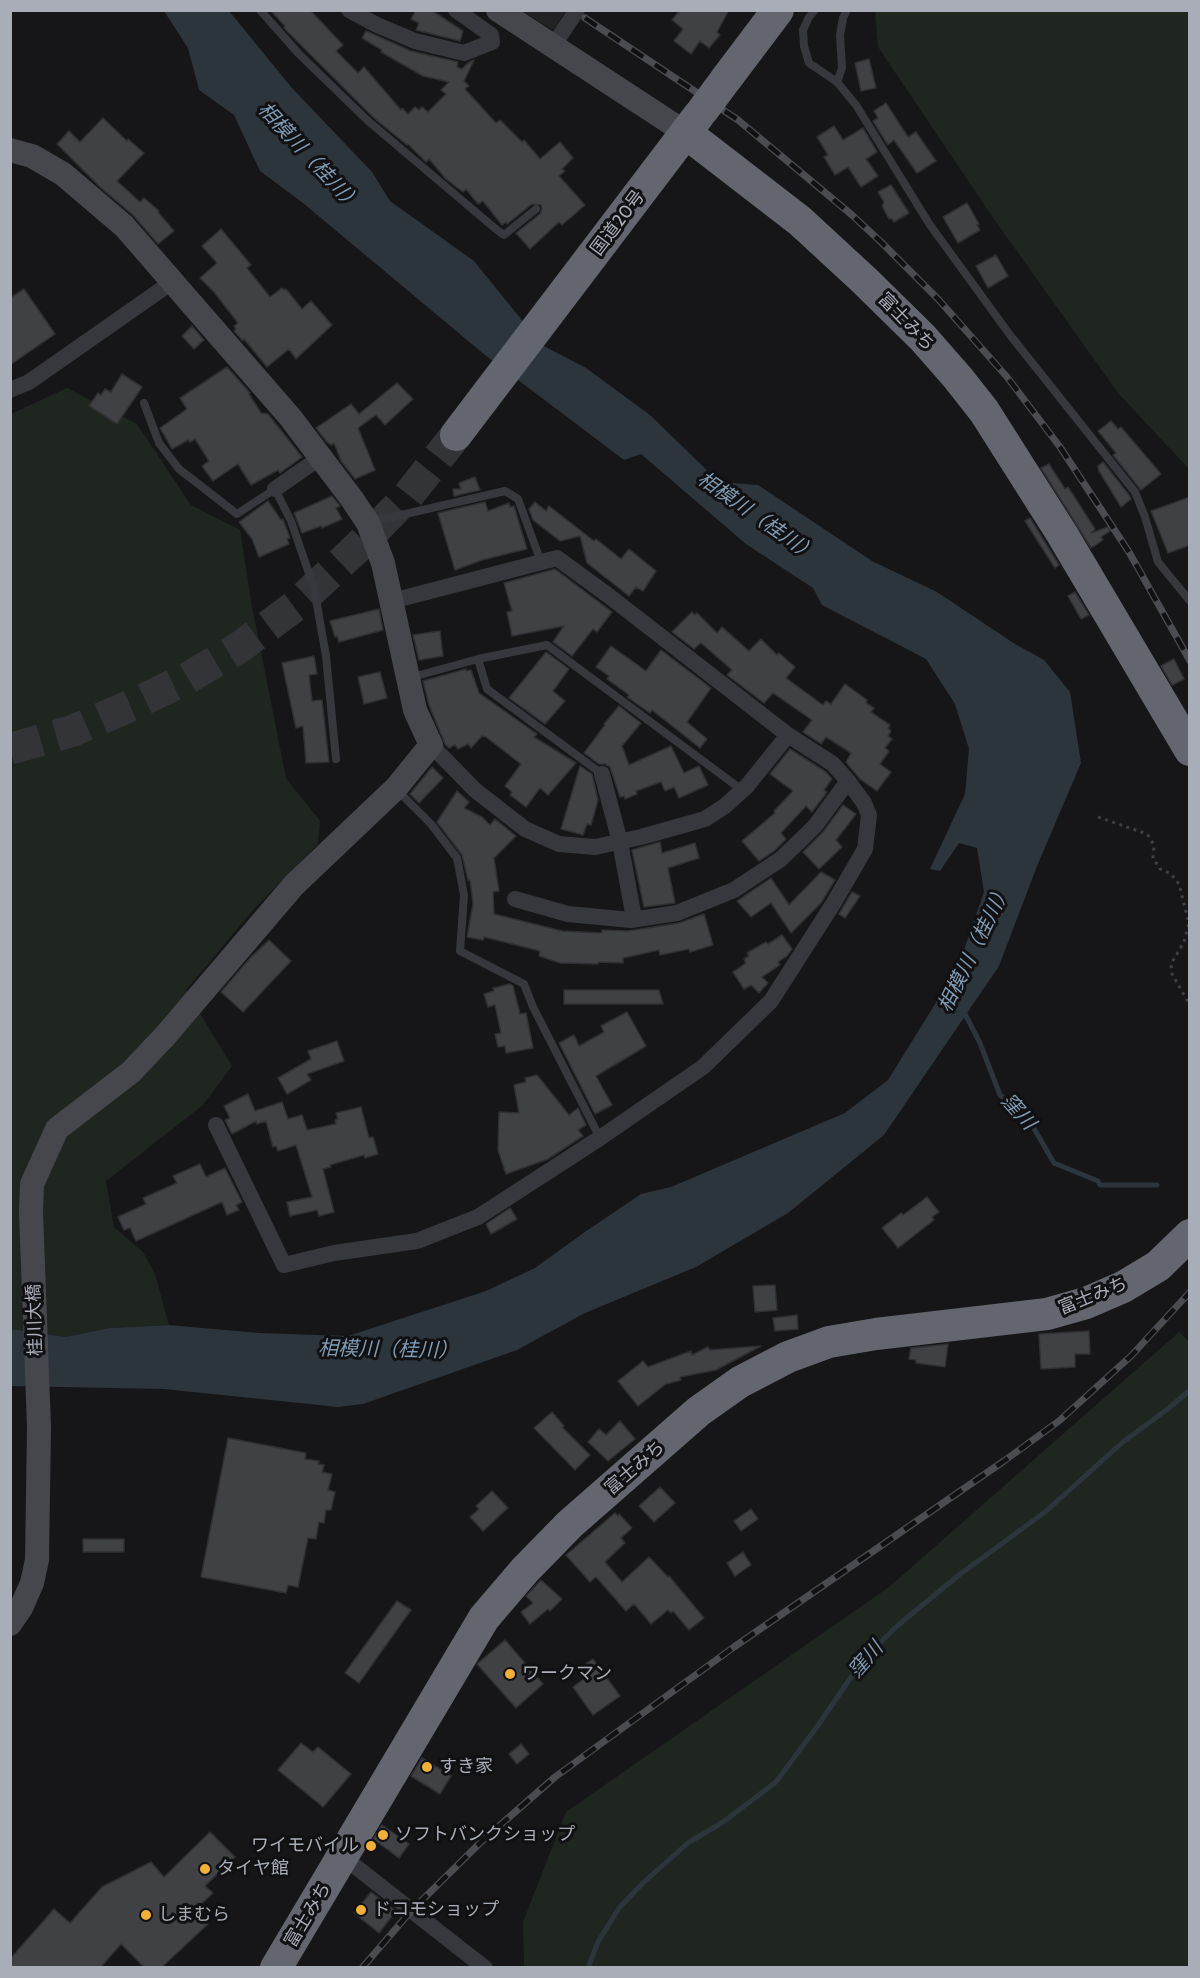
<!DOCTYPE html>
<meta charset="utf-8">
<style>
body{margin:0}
#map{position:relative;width:1200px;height:1978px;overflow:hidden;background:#161618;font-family:Cabin,sans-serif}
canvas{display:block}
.frame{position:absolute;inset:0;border:12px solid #a8adb8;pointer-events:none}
</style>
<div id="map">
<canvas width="1200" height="1978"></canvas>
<div class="frame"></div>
</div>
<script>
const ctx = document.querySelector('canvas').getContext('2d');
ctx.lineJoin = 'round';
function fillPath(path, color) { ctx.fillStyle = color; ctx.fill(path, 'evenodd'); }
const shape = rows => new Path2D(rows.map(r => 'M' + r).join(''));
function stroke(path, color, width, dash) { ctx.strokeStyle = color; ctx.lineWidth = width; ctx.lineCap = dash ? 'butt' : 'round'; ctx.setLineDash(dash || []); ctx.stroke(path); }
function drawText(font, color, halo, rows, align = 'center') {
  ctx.font = font + ' Cabin,"Noto Sans JP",sans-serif'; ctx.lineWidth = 6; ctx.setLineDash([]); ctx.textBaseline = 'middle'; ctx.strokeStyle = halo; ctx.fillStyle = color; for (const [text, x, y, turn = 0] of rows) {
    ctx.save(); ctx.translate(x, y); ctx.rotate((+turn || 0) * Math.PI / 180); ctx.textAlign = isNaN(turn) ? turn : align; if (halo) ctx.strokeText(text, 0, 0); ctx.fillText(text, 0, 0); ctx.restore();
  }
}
fillPath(shape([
 [522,11,566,11,553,30]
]), '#222225');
fillPath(shape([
 [875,11,1189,11,1189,469,1118,393,989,212,878,47],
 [67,388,137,424,191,505,240,530,252,606,286,778,320,821,318,844,253,910,186,990,232,1066,203,1105,106,1181,114,1227,143,1252,155,1274,169,1325,109,1328,66,1337,11,1329,11,414],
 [1179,1332,1190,1342,1189,1967,524,1967,523,1922,566,1812,889,1587]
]), '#1e261f');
fillPath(shape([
 [164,11,229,11,292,88,372,172,390,201,474,261,542,345,586,368,650,415,719,482,758,485,872,561,937,592,1015,644,1044,660,1070,692,1081,763,1037,866,999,966,884,1135,788,1213,696,1267,585,1313,517,1350,363,1404,338,1407,164,1389,11,1386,11,1329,66,1337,109,1328,169,1325,259,1333,348,1336,486,1291,535,1268,582,1234,641,1194,671,1187,845,1113,888,1080,958,967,984,892,977,848,959,843,940,871,930,869,965,794,969,749,955,704,926,659,822,605,813,588,746,544,641,454,624,460,485,355,303,203,260,171,234,115,199,90,188,48]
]), '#2c353c');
stroke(shape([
 [963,1010,980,1043,1000,1095,1028,1118,1054,1163,1098,1181,1100,1185,1157,1185],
 [588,1968,598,1942,619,1908,644,1882,688,1843,723,1822,776,1782,819,1724,862,1661,897,1626,959,1575,1045,1512,1123,1442,1169,1408,1190,1390]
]), '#2c353c', 5);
const building = shape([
 [270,10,310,10,343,45,336,51,358,73,364,67,401,110,402,108,408,114,415,107,419,110,422,107,428,112,446,94,441,90,449,82,423,76,381,52,382,50,362,38,366,31,411,51,458,62,457,67,462,69,468,63,474,60,464,81,469,86,465,89,496,123,500,120,522,142,524,140,540,159,560,142,573,158,562,169,565,171,559,176,585,205,562,225,559,222,530,249,516,233,540,214,542,209,541,205,532,204,507,224,506,222,502,225,483,201,478,204,466,189,463,192,446,179,429,159,426,162,408,144,407,145,374,118,284,28,285,26,270,10],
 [416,10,431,10,463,31,460,41,416,30,419,23,411,19,416,10],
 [680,10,729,10,717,32,720,35,709,48,700,41,691,54,674,41,683,29,672,20,680,10],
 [869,59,876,88,861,91,855,63,869,59],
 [886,103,908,137,916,132,936,161,917,173,894,140,888,145,873,121,878,118,874,111,886,103],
 [103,118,127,141,128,139,144,153,117,181,140,202,144,198,159,211,158,212,174,231,158,244,133,215,100,187,57,144,69,131,80,142,103,118],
 [834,126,843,140,863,128,877,152,866,159,878,176,861,187,848,167,835,175,824,157,828,155,817,137,834,126],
 [891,185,909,213,894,222,891,218,889,219,882,206,884,202,878,192,891,185],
 [967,203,979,224,977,225,980,230,958,243,943,217,967,203],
 [221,229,251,265,247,268,270,297,282,288,284,290,286,289,302,309,311,301,332,325,296,359,289,349,267,367,244,339,243,341,234,331,236,329,234,326,238,323,214,292,200,278,217,263,202,246,221,229],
 [996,255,1008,276,988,288,976,266,996,255],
 [24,289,55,334,10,365,10,298,24,289],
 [192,326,204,340,194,349,182,336,192,326],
 [227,367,250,393,249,394,261,413,268,414,302,457,280,473,278,470,251,485,238,464,213,481,202,466,209,461,195,439,190,442,188,440,172,449,160,428,187,409,180,398,227,367],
 [122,374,142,387,117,424,89,406,98,393,101,395,105,389,111,392,122,374],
 [397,383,413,399,385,425,376,415,358,428,375,470,355,479,341,461,334,443,331,445,327,442,316,428,351,404,359,414,397,383],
 [1111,421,1118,429,1121,427,1161,474,1141,490,1113,455,1116,453,1098,431,1111,421],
 [1103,462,1129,495,1131,499,1121,507,1099,471,1098,466,1103,462],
 [1049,464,1065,489,1068,487,1095,529,1091,533,1108,527,1110,531,1101,537,1103,540,1091,548,1041,468,1049,464],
 [475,477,480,490,454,496,453,489,461,489,459,483,475,477],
 [332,496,340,506,336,508,342,519,322,528,321,526,302,533,294,513,332,496],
 [1190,497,1190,545,1168,553,1151,511,1190,497],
 [268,501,281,520,283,519,290,538,287,539,289,544,259,557,252,539,239,522,268,501],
 [485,502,488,511,509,503,510,507,514,506,527,549,482,560,455,570,438,513,485,502],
 [535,502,546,511,549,506,594,541,596,539,621,559,629,549,656,571,643,591,636,587,629,596,587,563,580,536,560,541,533,520,529,509,535,502],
 [1030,518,1059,565,1055,568,1025,521,1030,518],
 [555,569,612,612,597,632,593,629,572,656,553,642,564,626,512,636,507,612,512,611,504,583,555,569],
 [1075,592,1089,615,1081,619,1068,596,1075,592],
 [379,609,383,630,339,642,337,636,335,637,330,621,379,609],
 [692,612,695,615,697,613,717,633,722,627,749,651,761,639,777,655,779,653,795,667,786,678,823,705,826,701,831,704,845,684,867,700,866,703,874,708,871,712,890,725,888,728,891,731,888,736,892,739,885,748,889,751,880,764,891,772,877,791,860,779,846,762,851,753,826,737,821,744,803,732,812,720,773,693,764,703,727,675,732,670,701,643,694,649,672,632,692,612],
 [440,631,443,656,419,660,413,635,440,631],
 [611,646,646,671,661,650,711,688,687,722,707,739,700,748,652,710,650,713,627,697,629,695,607,679,609,676,596,667,611,646],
 [546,652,569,669,553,691,565,701,545,724,509,698,546,652],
 [314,656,317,674,309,675,312,701,322,700,329,762,306,763,303,726,296,728,282,663,314,656],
 [1174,659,1184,679,1172,685,1161,666,1174,659],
 [466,669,466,671,471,670,479,693,537,734,534,737,576,763,548,795,540,788,526,807,510,795,512,792,505,786,521,764,486,737,482,736,471,748,468,744,458,749,455,745,449,748,445,744,429,705,423,681,466,669],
 [380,672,387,698,364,704,358,677,380,672],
 [619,706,641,723,622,746,629,765,671,746,684,773,699,766,708,785,679,798,674,787,665,791,661,782,636,791,637,794,625,799,624,796,620,797,610,767,605,764,599,764,584,753,605,725,604,724,619,706],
 [790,749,826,772,832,779,824,790,827,792,812,812,806,806,781,833,786,839,774,851,759,861,742,841,775,813,774,811,793,791,770,774,790,749],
 [580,766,592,774,598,800,591,825,587,824,583,835,561,829,580,766],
 [432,767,443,778,419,803,410,794,432,767],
 [457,791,469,802,464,808,482,817,490,825,495,819,516,836,494,858,499,891,493,892,494,914,562,931,602,933,602,930,628,931,679,923,704,914,713,945,690,952,689,949,660,955,659,950,623,958,623,963,598,962,598,964,560,963,539,956,540,951,484,937,483,940,467,937,473,904,470,880,468,880,462,855,437,822,457,791],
 [843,805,856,814,836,840,842,847,819,869,803,852,823,832,843,805],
 [660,842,662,853,695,843,699,858,668,868,675,903,644,907,632,850,660,842],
 [821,872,835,880,821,903,791,933,771,903,751,917,737,901,771,878,789,905,821,872],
 [852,892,860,896,845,918,839,914,852,892],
 [782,935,792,949,787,956,778,962,780,965,762,977,768,983,759,993,751,985,744,989,733,972,746,963,744,959,749,956,747,953,766,942,768,944,782,935],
 [269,940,291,961,243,1012,221,992,251,957,269,940],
 [510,984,513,986,520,1014,526,1013,533,1048,506,1053,505,1046,498,1047,495,1034,501,1033,495,1005,488,1007,484,994,494,991,493,988,510,984],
 [564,990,659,990,663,1004,564,1004,564,990],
 [627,1012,646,1046,596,1076,612,1105,595,1114,559,1043,574,1035,579,1046,604,1032,601,1026,627,1012],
 [337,1041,344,1061,307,1074,311,1080,287,1094,278,1078,311,1059,308,1051,337,1041],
 [537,1075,569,1115,578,1108,586,1125,578,1130,583,1136,548,1159,506,1174,498,1150,499,1112,519,1113,514,1085,526,1082,525,1078,537,1075],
 [248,1094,255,1111,282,1102,288,1119,302,1115,307,1130,336,1124,335,1120,338,1119,336,1113,361,1107,369,1138,373,1137,378,1154,365,1158,364,1155,330,1165,331,1167,323,1169,334,1212,319,1216,317,1210,290,1216,287,1202,312,1197,296,1145,278,1151,276,1146,273,1147,266,1121,257,1124,256,1121,232,1134,225,1120,230,1118,224,1106,248,1094],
 [200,1164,206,1177,225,1168,242,1202,236,1205,239,1210,227,1215,222,1202,136,1241,130,1228,124,1230,118,1217,146,1204,143,1198,177,1183,173,1176,200,1164],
 [927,1197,939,1212,932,1217,934,1220,898,1248,882,1228,901,1213,903,1215,927,1197],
 [510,1208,517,1219,491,1234,486,1224,510,1208],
 [775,1285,777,1310,755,1312,753,1286,775,1285],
 [797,1315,798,1329,775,1331,773,1318,797,1315],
 [1089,1331,1090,1354,1075,1354,1075,1367,1041,1369,1039,1334,1089,1331],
 [948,1344,945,1367,916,1363,916,1360,909,1359,911,1348,948,1344],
 [761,1346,716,1370,680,1377,681,1380,666,1384,638,1406,618,1381,643,1361,648,1367,691,1351,692,1355,708,1347,710,1350,761,1346],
 [552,1412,564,1426,562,1427,590,1455,575,1470,534,1428,552,1412],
 [620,1421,635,1439,608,1461,588,1442,599,1429,606,1435,620,1421],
 [228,1438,306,1453,305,1459,319,1461,318,1464,324,1465,322,1472,332,1474,328,1490,335,1492,331,1510,326,1510,324,1523,319,1522,316,1539,308,1538,298,1587,288,1585,286,1593,201,1577,228,1438],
 [660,1487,675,1503,654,1522,639,1506,660,1487],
 [492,1491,508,1508,483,1531,470,1517,479,1509,476,1506,492,1491],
 [751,1509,758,1519,741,1531,734,1521,751,1509],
 [615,1513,618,1516,619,1514,632,1528,621,1538,625,1543,605,1562,622,1582,649,1557,668,1577,669,1576,704,1618,689,1630,673,1611,671,1613,668,1610,651,1624,634,1604,626,1611,596,1577,590,1582,566,1555,615,1513],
 [83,1539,124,1539,124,1552,83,1552,83,1539],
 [743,1552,751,1565,735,1576,727,1563,743,1552],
 [541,1580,562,1599,550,1611,548,1609,530,1624,521,1612,533,1603,526,1596,541,1580],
 [397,1601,411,1610,359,1683,345,1673,397,1601],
 [505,1640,543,1684,516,1708,477,1664,505,1640],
 [593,1659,620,1696,593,1715,573,1687,585,1678,578,1669,593,1659],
 [301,1743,313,1752,318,1747,351,1774,323,1807,278,1770,301,1743],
 [521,1744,529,1754,517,1764,509,1754,521,1744],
 [422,1758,451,1776,440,1794,411,1776,422,1758],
 [382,1825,409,1844,399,1858,373,1839,382,1825],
 [210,1832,235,1857,205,1886,213,1893,195,1910,208,1924,161,1968,145,1968,121,1944,100,1968,10,1968,10,1959,54,1909,70,1923,102,1887,151,1862,164,1877,210,1832],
 [371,1892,396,1911,379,1933,354,1913,371,1892]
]);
fillPath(building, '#404145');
stroke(building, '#303034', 1.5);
stroke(shape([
 [10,749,72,731,132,705,186,679,240,647,295,606,361,544,407,497,456,435]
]), '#333438', 32, [32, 16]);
stroke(shape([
 [1098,817,1147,834,1154,845,1153,858,1160,869,1171,874,1179,884,1189,923,1184,942,1171,964,1172,974,1190,1005]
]), '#3d3f44', 3, [3, 4.5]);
stroke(shape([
 [260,10,299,54,367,120,497,230,504,235,536,209],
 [815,10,809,17,803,30,804,46,809,63,837,82,856,105,930,225,1010,335,1135,492,1145,517,1158,562,1190,601],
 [837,82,842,68,840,35,843,18,847,10],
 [144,403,159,443,179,469,237,514,275,489,291,521,314,588,326,656,336,759],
 [371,522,505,491,518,499,541,562],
 [478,659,487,689,602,774],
 [409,678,478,659,547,645,742,790],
 [398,791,431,824,457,858,464,895,460,951,524,984,533,1007,600,1138]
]), '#37383d', 8);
stroke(shape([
 [349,10,377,25,415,41,464,53,492,42,491,35,456,10],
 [553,46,577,10],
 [10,390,29,382,172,282],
 [275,489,321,457],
 [431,745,475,790,525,829,559,844,595,847,641,837,705,819,725,806,747,786,788,735],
 [602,774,620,842,634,918],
 [515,899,568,914,631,920,677,913,734,890,781,859,815,826,848,781],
 [216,1125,284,1265,334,1253,417,1241,478,1217,600,1138,703,1067,771,1001,833,904,865,849,869,815,864,803,848,781,833,764,788,735,609,596,557,558,392,601],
 [342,1856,485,1968]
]), '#37383d', 16);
stroke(shape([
 [498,10,686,133],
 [10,150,32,156,63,174,124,226,290,417,352,499,368,523,383,563,415,710,431,745,396,788,294,885,165,1036,131,1072,57,1129,32,1184,31,1212,39,1427,37,1560,32,1583,21,1608,10,1624]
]), '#45474d', 24);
stroke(shape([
 [726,79,778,10],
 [686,133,800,221,865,281,923,338,958,378,984,411,1062,534,1190,750],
 [456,435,699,115],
 [276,1968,484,1618,525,1570,570,1524,699,1411,740,1382,788,1357,829,1342,876,1334,1047,1314,1086,1303,1123,1287,1158,1266,1190,1235]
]), '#63666e', 32);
const rail = shape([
 [585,18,738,120,852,215,880,241,938,299,1007,377,1060,447,1129,552,1190,661],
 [362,1968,411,1911,482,1841,555,1777,734,1647,1004,1461,1059,1421,1131,1356,1190,1292]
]);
stroke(rail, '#4a4c52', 7);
stroke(rail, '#111113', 4.5, [14]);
stroke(shape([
 [703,110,726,79]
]), '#63666e', 32);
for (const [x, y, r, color] of [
 [510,1674,6,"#f2b134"],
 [427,1767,6,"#f2b134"],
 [383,1835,6,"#f2b134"],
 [371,1846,6,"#f2b134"],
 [205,1869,6,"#f2b134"],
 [361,1910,6,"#f2b134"],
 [146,1915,6,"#f2b134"]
]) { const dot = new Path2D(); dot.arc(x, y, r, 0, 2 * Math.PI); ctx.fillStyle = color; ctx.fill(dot); stroke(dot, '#111113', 2); }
drawText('18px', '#a8adb8', '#111113', [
 ["国道20号",618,223,-53],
 ["富士みち",906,322,46],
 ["富士みち",1093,1296,-22],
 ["桂川大橋",35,1320,-92],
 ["富士みち",635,1468,-41],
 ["富士みち",308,1915,-59]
]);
drawText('18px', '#a8adb8', '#111113', [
 ["ワークマン",522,1674],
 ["すき家",439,1767],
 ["ソフトバンクショップ",395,1835],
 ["ワイモバイル",359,1846,"right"],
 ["タイヤ館",217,1869],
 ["ドコモショップ",373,1910],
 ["しまむら",158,1915]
], 'left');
drawText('italic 20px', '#7f9bb3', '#111113', [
 ["相模川（桂川）",309,157,47],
 ["相模川（桂川）",757,517,35],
 ["相模川（桂川）",975,948,-64],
 ["窪川",1018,1112,48],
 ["相模川（桂川）",388,1350,1],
 ["窪川",866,1660,-49]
]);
</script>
